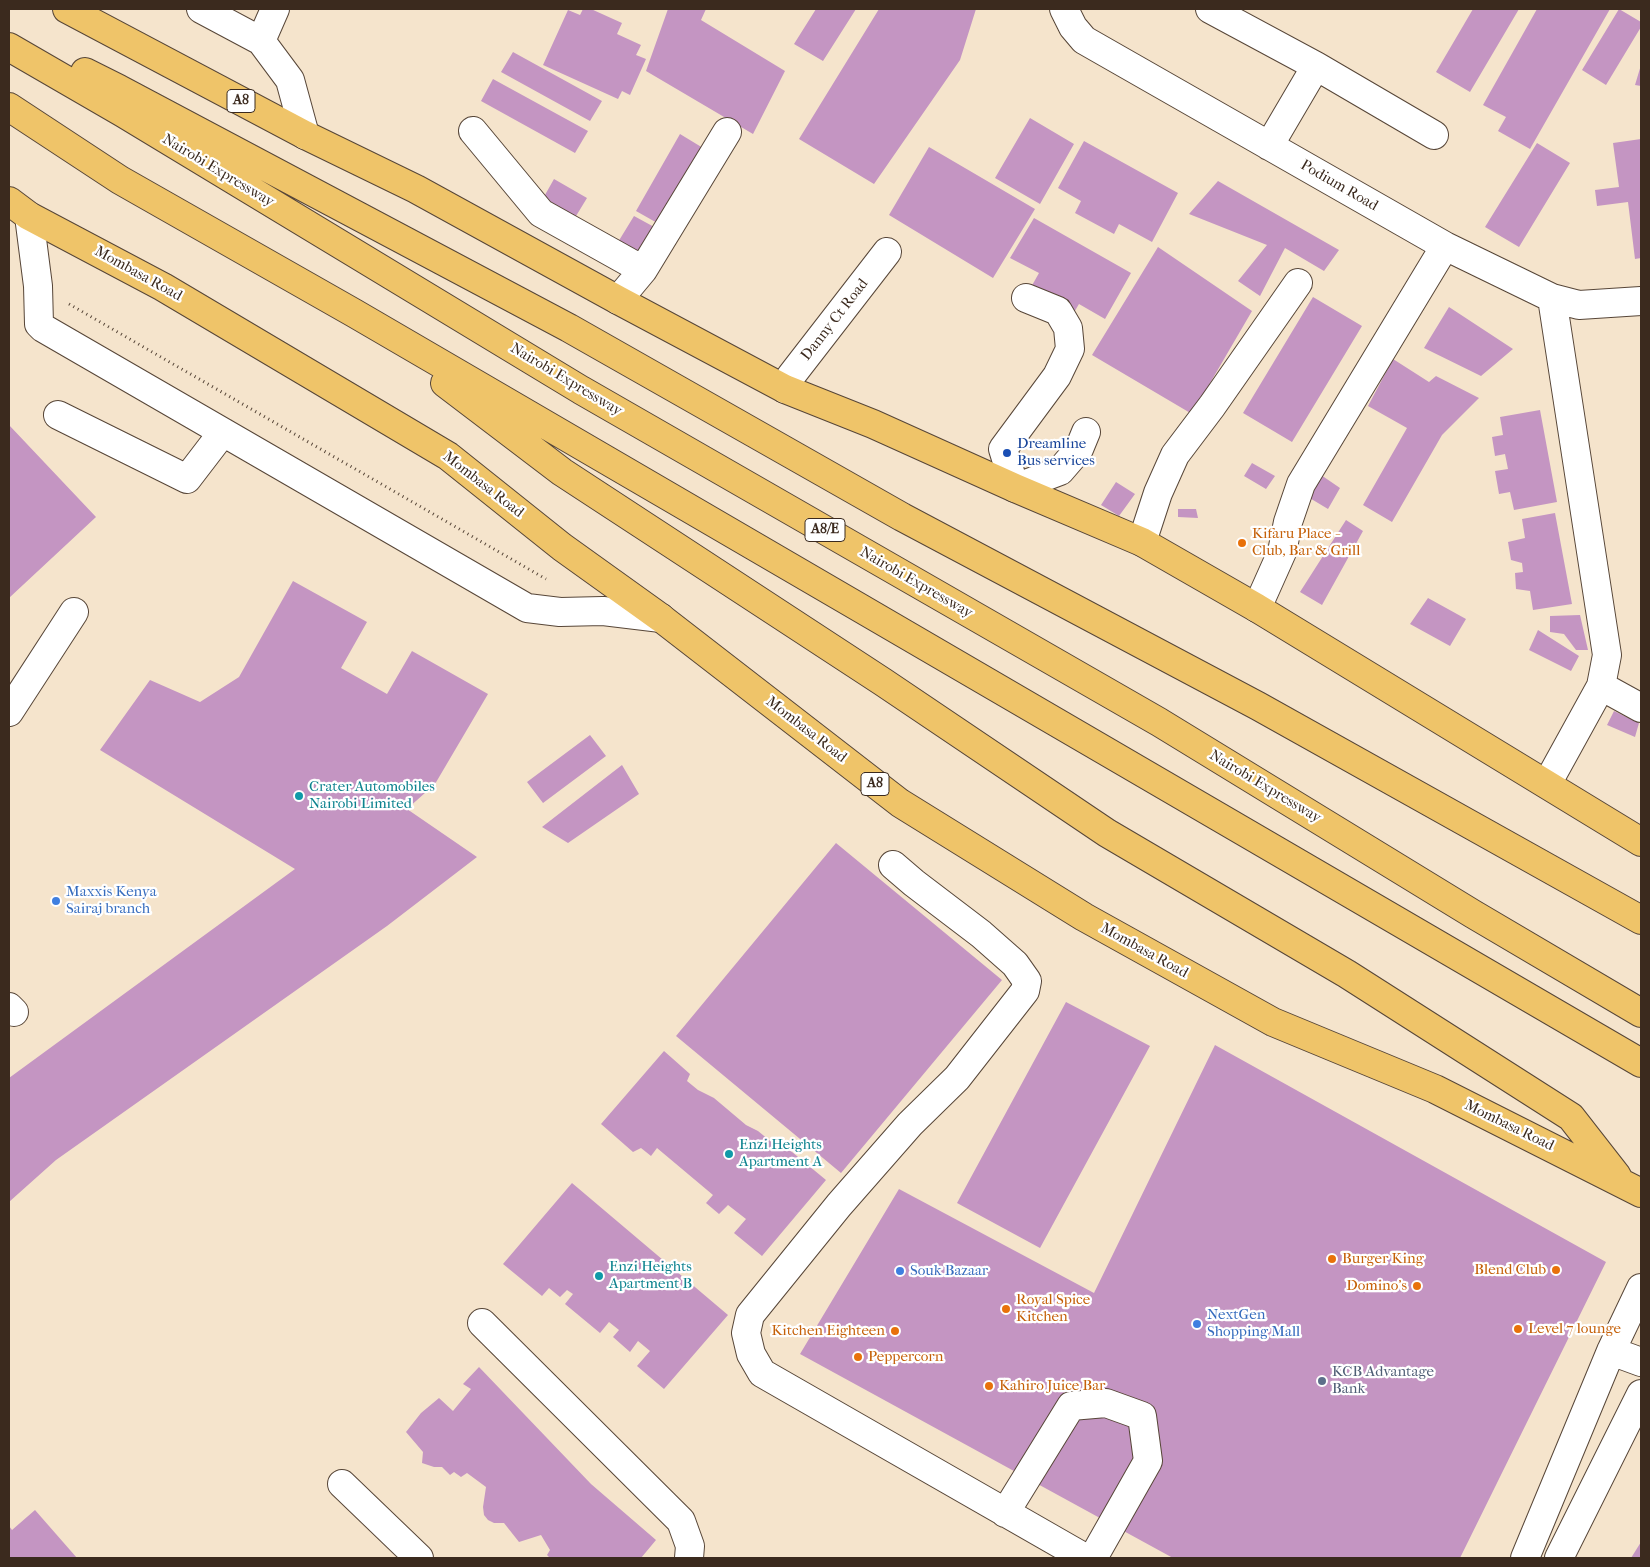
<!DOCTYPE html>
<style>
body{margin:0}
#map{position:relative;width:1650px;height:1567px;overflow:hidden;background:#f5e4cc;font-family:"IM FELL French Canon",serif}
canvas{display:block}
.frame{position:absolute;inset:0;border:10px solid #3b2a1e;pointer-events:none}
</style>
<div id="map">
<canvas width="1650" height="1567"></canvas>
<div class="frame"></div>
</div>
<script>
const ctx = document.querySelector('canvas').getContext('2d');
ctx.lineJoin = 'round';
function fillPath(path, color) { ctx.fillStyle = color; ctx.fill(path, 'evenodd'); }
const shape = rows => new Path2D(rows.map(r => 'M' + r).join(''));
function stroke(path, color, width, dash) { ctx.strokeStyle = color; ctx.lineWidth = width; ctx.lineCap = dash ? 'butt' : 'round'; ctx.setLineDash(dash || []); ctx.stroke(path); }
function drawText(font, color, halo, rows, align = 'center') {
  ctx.font = font + ' "IM FELL French Canon",serif'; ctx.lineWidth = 4.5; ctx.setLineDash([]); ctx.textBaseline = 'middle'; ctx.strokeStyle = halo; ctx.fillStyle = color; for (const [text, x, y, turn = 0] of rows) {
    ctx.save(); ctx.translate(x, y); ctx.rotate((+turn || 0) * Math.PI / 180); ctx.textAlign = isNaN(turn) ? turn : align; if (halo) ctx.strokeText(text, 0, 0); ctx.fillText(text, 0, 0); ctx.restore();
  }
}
fillPath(shape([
 [583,9,591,9,622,23,617,34,641,45,636,55,646,59,630,95,622,91,618,99,543,65,568,10,580,15],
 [668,9,706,9,701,20,785,71,753,134,646,71],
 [816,9,856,9,823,61,794,44],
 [879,9,976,9,960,60,874,184,799,139],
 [1473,9,1519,9,1470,92,1436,72],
 [1537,9,1610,9,1530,149,1498,131,1506,117,1483,105],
 [1619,9,1641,22,1641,27,1606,85,1582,70],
 [513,52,602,101,590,121,501,72],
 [1641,65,1641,86,1635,85],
 [493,79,588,131,575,153,481,101],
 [1030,118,1074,144,1040,204,995,178],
 [680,134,703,148,659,224,636,211],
 [1641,139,1641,258,1635,259,1628,202,1597,206,1595,190,1619,187,1613,143],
 [1084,141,1178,193,1152,242,1119,224,1114,234,1075,213,1081,201,1058,188],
 [1537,143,1570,163,1519,247,1485,227],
 [929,147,1035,209,993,278,889,215],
 [554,179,587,198,573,221,541,202],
 [1218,181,1339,250,1324,271,1285,248,1260,296,1238,281,1267,245,1189,214],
 [634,216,656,228,638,262,615,247],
 [1034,218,1131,273,1105,319,1079,304,1073,314,1030,289,1039,273,1010,258],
 [1158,247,1252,311,1192,414,1092,355],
 [1313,297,1362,326,1292,442,1243,413],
 [1449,307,1513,349,1481,376,1424,348],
 [1393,359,1429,382,1436,376,1479,398,1442,435,1392,522,1363,505,1407,428,1368,406],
 [1540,410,1557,502,1514,510,1510,492,1499,494,1495,471,1508,469,1505,454,1495,456,1492,437,1503,435,1500,417],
 [9,425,96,517,9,598],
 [1252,463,1275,476,1266,489,1244,476],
 [1321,475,1340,488,1328,509,1308,497],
 [1116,482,1135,494,1119,516,1101,505],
 [1178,509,1196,509,1198,518,1178,517],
 [1555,513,1572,604,1533,610,1530,591,1516,589,1515,573,1523,572,1522,563,1511,560,1508,542,1525,538,1522,519],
 [1346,520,1363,531,1322,605,1300,592],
 [293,581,367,622,341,668,387,694,412,651,488,694,435,784,407,809,477,857,387,926,56,1160,9,1202,9,1078,295,869,100,750,150,680,200,702,239,677],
 [1428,598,1466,619,1450,646,1410,624],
 [1580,615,1588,650,1576,650,1564,634,1550,632,1550,616],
 [1538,630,1579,656,1571,671,1529,650],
 [1614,711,1639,723,1635,737,1607,725],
 [590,735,606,756,543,803,527,782],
 [622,765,639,794,568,843,542,827],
 [836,843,1002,980,841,1173,676,1036],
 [1066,1002,1150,1046,1040,1248,957,1203],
 [1215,1045,1606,1262,1460,1558,1173,1558,800,1354,899,1189,1094,1293],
 [664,1051,690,1074,687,1081,698,1090,714,1098,746,1125,758,1131,780,1149,786,1147,826,1180,762,1256,734,1233,746,1219,728,1205,719,1214,706,1203,713,1195,657,1148,651,1156,641,1148,633,1152,601,1124],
 [572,1183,728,1315,664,1389,637,1366,650,1351,638,1341,630,1352,613,1337,619,1330,609,1322,600,1333,565,1304,573,1294,567,1290,560,1297,549,1288,542,1296,503,1264],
 [479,1367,591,1484,656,1540,641,1558,550,1558,547,1555,550,1550,541,1535,519,1542,504,1523,494,1523,488,1520,484,1515,483,1507,486,1487,467,1473,461,1477,454,1472,450,1475,442,1467,434,1467,422,1463,423,1452,406,1432,421,1413,439,1398,453,1411,471,1389,463,1384],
 [35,1510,77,1558,9,1558,9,1526,12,1530],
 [1641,1542,1641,1558,1631,1558]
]), '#c495c2');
const minor = shape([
 [201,9,261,41,290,80,305,135],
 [1064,9,1073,27,1084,40,1445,246,1552,298,1579,305,1641,301],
 [1210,9,1316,66,1434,135],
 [261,41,275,9],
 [473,131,541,213,643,270],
 [1269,146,1316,66],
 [29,216,38,286,39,324,43,328,527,608,560,612,603,611,661,618],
 [1026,298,1058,311,1068,328,1070,349,1057,376,1003,449,1015,488,1060,471,1079,449,1086,432],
 [618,300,643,270,727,132],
 [785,389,791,376,887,252],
 [58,415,187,479,223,432],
 [1142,542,1158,493,1175,455,1212,406,1298,283],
 [1257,608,1282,552,1288,522,1301,484,1445,246],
 [1601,686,1641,708],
 [9,712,74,612],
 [1547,784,1601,686,1607,655,1552,298],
 [893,865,914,883,981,934,1015,964,1027,981,1025,991,957,1078,910,1124,839,1205,750,1315,746,1333,751,1354,762,1373,1085,1558],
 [9,1007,14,1012],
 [482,1323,681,1521,690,1546,689,1558],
 [1611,1351,1641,1362],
 [342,1484,419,1558],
 [1005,1513,1071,1406,1106,1403,1142,1416,1148,1461,1093,1558],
 [1525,1558,1611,1351,1641,1288],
 [1559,1558,1641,1394]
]);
const highway = shape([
 [67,9,305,135,416,189,618,300,785,389,873,424,1015,488,1142,542,1257,608,1641,842],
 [9,47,123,113,581,390,1159,722,1473,914,1641,1013],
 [85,72,119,89,569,328,902,517,1258,706,1641,920],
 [9,107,120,180,354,313,1641,1063],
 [9,201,29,216,163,287,448,456,562,547,661,618,900,803,1084,917,1273,1022,1435,1089,1641,1193],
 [445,383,562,472,883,682,1107,833,1347,974,1571,1117,1617,1176]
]);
stroke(minor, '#574638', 30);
stroke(highway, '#574638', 30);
stroke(shape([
 [69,304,546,579]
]), '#574638', 3, [1, 4]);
stroke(minor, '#fff', 28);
stroke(highway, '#efc469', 28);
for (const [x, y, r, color] of [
 [1007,453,5,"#1a4fb4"],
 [1242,543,5,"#e8710a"],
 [299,796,5,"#0f9aa8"],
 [56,901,5,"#3f7fe0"],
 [729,1154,5,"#0f9aa8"],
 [1332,1259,5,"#e8710a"],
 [1556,1270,5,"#e8710a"],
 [900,1271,5,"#3f7fe0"],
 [599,1276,5,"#0f9aa8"],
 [1417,1286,5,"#e8710a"],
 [1006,1309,5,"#e8710a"],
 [1197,1324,5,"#3f7fe0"],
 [1518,1329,5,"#e8710a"],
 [895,1331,5,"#e8710a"],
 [858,1357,5,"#e8710a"],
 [1322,1381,5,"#5c6f8a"],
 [989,1386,5,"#e8710a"]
]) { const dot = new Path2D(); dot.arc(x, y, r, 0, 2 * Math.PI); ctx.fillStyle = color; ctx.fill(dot); stroke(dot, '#fff', 2); }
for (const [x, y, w] of [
 [241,101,28],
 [825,530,40],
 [875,784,28]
]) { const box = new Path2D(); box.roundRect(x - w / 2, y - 11.5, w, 23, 4); ctx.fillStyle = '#fff'; ctx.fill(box); stroke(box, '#3b2a1e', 1); }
drawText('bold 14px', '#3b2a1e', null, [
 ["A8",241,101],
 ["A8/E",825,530],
 ["A8",875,784]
]);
drawText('15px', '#3b2a1e', '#fff', [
 ["Nairobi Expressway",218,171,31],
 ["Podium Road",1339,186,30],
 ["Mombasa Road",138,274,29],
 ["Danny Ct Road",835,320,-52],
 ["Nairobi Expressway",566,380,31],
 ["Mombasa Road",483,485,38],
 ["Nairobi Expressway",916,583,30],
 ["Mombasa Road",806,730,38],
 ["Nairobi Expressway",1265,787,31],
 ["Mombasa Road",1144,951,29],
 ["Mombasa Road",1509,1126,26]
]);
drawText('15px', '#164399', '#fff', [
 ["Dreamline",1017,444],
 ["Bus services",1017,461]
], 'left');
drawText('15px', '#c56008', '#fff', [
 ["Kifaru Place -",1252,534],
 ["Club, Bar & Grill",1252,551],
 ["Burger King",1342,1259],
 ["Blend Club",1546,1270,"right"],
 ["Domino's",1407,1286,"right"],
 ["Royal Spice",1016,1300],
 ["Kitchen",1016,1317],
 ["Level 7 lounge",1528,1329],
 ["Kitchen Eighteen",885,1331,"right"],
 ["Peppercorn",868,1357],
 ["Kahiro Juice Bar",999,1386]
], 'left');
drawText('15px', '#0d838f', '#fff', [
 ["Crater Automobiles",309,787],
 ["Nairobi Limited",309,804],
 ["Enzi Heights",739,1145],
 ["Apartment A",739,1162],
 ["Enzi Heights",609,1267],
 ["Apartment B",609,1284]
], 'left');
drawText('15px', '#366cbe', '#fff', [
 ["Maxxis Kenya",66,892],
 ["Sairaj branch",66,909],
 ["Souk Bazaar",910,1271],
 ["NextGen",1207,1315],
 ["Shopping Mall",1207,1332]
], 'left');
drawText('15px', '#4e5e75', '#fff', [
 ["KCB Advantage",1332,1372],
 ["Bank",1332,1389]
], 'left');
</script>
